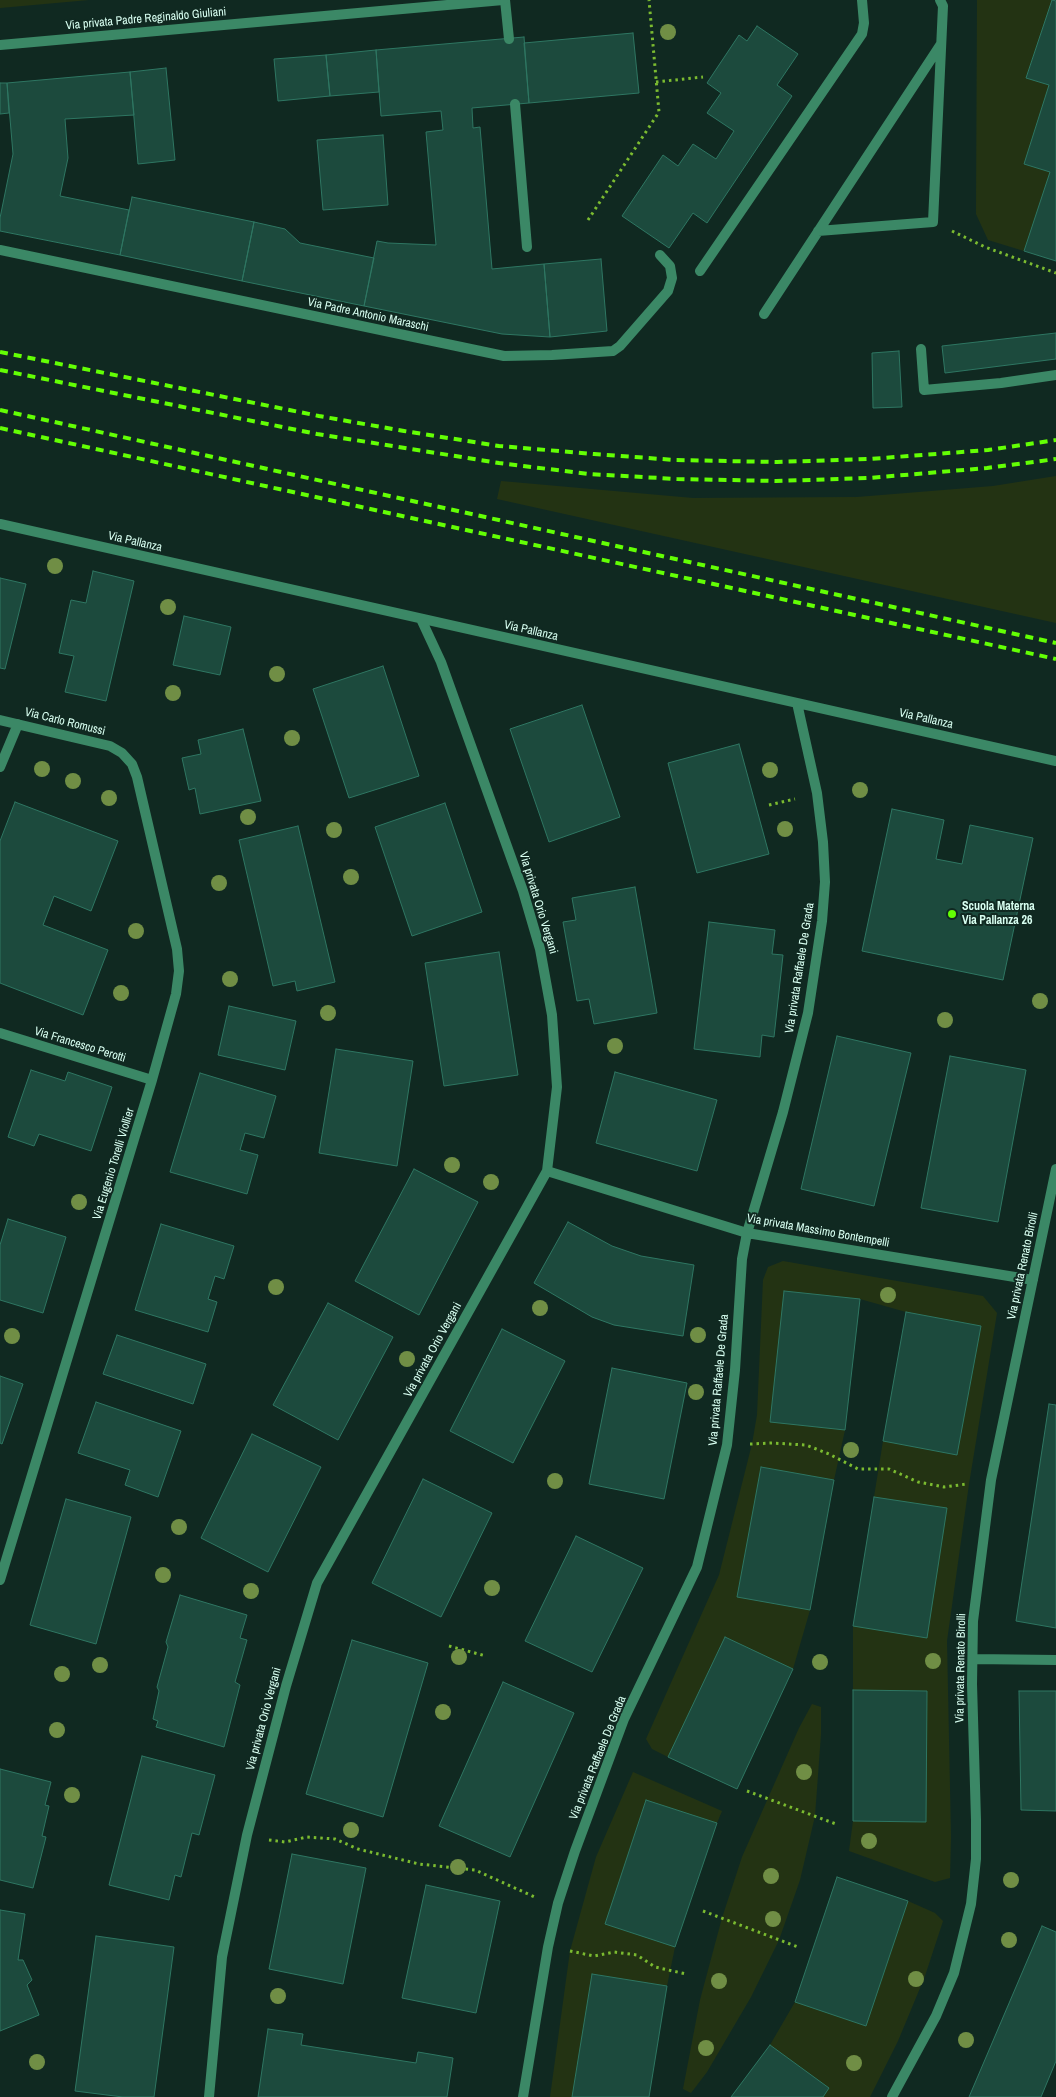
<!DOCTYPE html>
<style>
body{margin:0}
canvas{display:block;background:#102921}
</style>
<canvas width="1056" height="2097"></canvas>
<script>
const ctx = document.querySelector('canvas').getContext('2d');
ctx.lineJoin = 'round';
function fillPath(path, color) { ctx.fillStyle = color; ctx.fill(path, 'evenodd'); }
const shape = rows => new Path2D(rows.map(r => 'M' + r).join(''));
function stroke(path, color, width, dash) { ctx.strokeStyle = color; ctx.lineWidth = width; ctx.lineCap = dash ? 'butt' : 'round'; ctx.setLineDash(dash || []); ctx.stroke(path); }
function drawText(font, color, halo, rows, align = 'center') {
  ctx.font = font + ' "Archivo Narrow",sans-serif'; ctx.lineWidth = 4; ctx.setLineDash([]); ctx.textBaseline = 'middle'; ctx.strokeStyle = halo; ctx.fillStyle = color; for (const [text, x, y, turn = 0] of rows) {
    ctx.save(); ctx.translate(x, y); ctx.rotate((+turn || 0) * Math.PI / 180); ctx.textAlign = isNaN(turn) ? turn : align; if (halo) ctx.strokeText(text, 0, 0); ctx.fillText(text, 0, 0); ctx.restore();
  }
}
fillPath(shape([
 [0,0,89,0,0,8],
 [977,0,1052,0,1026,78,1049,85,1024,164,1050,172,1024,251,988,240,976,214],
 [1056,476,1056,623,497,499,501,481,693,498,857,497,993,486],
 [783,1261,983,1296,997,1313,969,1484,947,1641,951,1837,950,1878,935,1882,849,1851,853,1821,926,1822,927,1691,853,1690,853,1626,947,1509,874,1497,883,1441,957,1455,981,1326,906,1312,860,1299,784,1291,770,1421,845,1430,834,1480,761,1467,737,1596,810,1610,793,1669,725,1637,668,1757,652,1749,646,1739,719,1575,752,1444,757,1415,763,1280,768,1267],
 [812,1704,821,1707,821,1734,815,1816,800,1880,779,1940,751,1997,707,2072,691,2093,683,2089,700,2000,722,1918,742,1857,799,1728],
 [633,1772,722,1811,717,1823,646,1800,605,1924,675,1947,667,1986,593,1974,572,2097,550,2097,570,1951,596,1857],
 [908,1901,935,1913,943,1921,925,1976,898,2041,870,2097,823,2097,829,2088,770,2045,795,2002,866,2026]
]), '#233313');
const building = shape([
 [1052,0,1056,1,1056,261,1024,251,1050,172,1024,164,1049,85,1026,78,1052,0],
 [757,26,798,54,777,85,792,96,707,223,693,213,669,248,622,216,663,155,678,166,693,144,716,159,734,131,707,113,721,93,707,83,739,35,747,41,757,26],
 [633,33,639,93,529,103,524,43,633,33],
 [524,37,529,103,472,108,473,128,480,127,492,269,544,264,550,337,502,334,364,306,377,241,388,243,436,245,426,132,443,130,441,111,381,116,376,50,524,37],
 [376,50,379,92,330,96,326,55,376,50],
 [326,55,330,96,278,101,274,59,326,55],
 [166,68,175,160,138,164,130,72,166,68],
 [130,72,134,115,65,119,68,158,60,196,129,210,120,255,0,231,0,218,13,154,7,83,130,72],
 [0,83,7,83,9,113,0,114,0,83],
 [383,135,388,205,323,210,317,140,383,135],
 [132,197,254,222,242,281,120,255,132,197],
 [254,222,285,229,300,243,374,258,364,306,242,281,254,222],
 [601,259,607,331,550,337,544,264,601,259],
 [1056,333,1056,359,945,373,942,346,1056,333],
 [899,351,902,407,873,408,872,353,899,351],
 [93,571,134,581,106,701,65,692,74,656,59,653,71,600,86,603,93,571],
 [0,578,26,584,5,669,0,668,0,578],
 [184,616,231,627,220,675,173,665,184,616],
 [383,666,419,776,349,798,313,689,383,666],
 [582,705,620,817,549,842,510,729,582,705],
 [243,729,261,801,200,814,195,788,189,790,182,758,201,754,198,740,243,729],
 [739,744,769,854,697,873,668,763,739,744],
 [15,802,118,841,91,911,54,896,43,925,108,950,83,1015,0,983,0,841,15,802],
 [445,803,482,912,412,936,375,827,445,803],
 [892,809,944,820,936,859,962,864,970,825,1033,838,1003,980,862,951,892,809],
 [298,826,335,982,297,991,295,981,273,986,239,840,298,826],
 [635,887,657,1013,594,1024,589,999,577,1001,563,922,576,920,572,898,635,887],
 [709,922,775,930,772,954,783,955,774,1037,762,1035,760,1057,694,1049,709,922],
 [499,952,518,1075,444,1086,425,963,499,952],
 [229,1006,296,1021,285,1070,218,1055,229,1006],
 [837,1036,911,1053,874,1206,801,1189,837,1036],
 [336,1049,413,1061,397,1166,319,1153,336,1049],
 [950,1056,1026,1070,998,1222,921,1208,950,1056],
 [31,1070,65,1081,68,1072,112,1087,91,1151,39,1134,34,1146,8,1137,31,1070],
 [615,1072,717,1100,697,1171,596,1143,615,1072],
 [200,1073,276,1096,264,1138,245,1133,240,1150,258,1155,247,1194,170,1172,200,1073],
 [414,1169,478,1202,419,1315,355,1281,414,1169],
 [8,1219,66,1237,43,1313,0,1300,0,1245,8,1219],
 [568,1222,612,1246,641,1256,694,1265,683,1336,614,1325,592,1317,534,1283,568,1222],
 [161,1224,234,1246,224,1279,215,1276,208,1299,217,1302,208,1332,135,1310,161,1224],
 [784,1291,860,1299,845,1430,770,1422,784,1291],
 [328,1303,393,1337,338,1440,273,1405,328,1303],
 [906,1312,981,1326,957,1455,883,1441,906,1312],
 [502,1329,565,1361,513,1463,450,1431,502,1329],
 [117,1335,206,1364,193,1404,103,1374,117,1335],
 [612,1368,687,1383,664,1499,589,1484,612,1368],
 [0,1376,23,1384,2,1444,0,1443,0,1376],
 [96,1402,181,1431,158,1497,125,1485,130,1470,78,1453,96,1402],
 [1049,1404,1056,1405,1056,1628,1016,1621,1049,1404],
 [252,1434,321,1467,268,1572,201,1538,252,1434],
 [761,1467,834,1480,810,1610,737,1597,761,1467],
 [423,1479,492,1513,441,1617,372,1583,423,1479],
 [874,1497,947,1508,927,1638,853,1626,874,1497],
 [66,1499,131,1517,96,1644,30,1625,66,1499],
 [576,1536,643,1568,592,1672,525,1641,576,1536],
 [180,1595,247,1615,240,1638,247,1640,235,1682,240,1685,224,1747,156,1727,158,1721,153,1719,159,1691,157,1687,168,1647,166,1642,180,1595],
 [725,1637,793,1669,737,1789,668,1757,725,1637],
 [352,1640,428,1663,383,1817,306,1794,352,1640],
 [503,1682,574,1713,510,1857,439,1826,503,1682],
 [853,1690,927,1691,926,1822,853,1821,853,1690],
 [1019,1691,1056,1691,1056,1811,1021,1810,1019,1691],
 [142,1756,215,1775,199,1835,192,1833,181,1877,175,1875,169,1900,109,1885,142,1756],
 [0,1769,51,1782,45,1805,49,1806,42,1836,46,1837,33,1888,0,1880,0,1769],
 [646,1800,717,1823,675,1947,605,1924,646,1800],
 [292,1854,366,1868,343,1984,269,1969,292,1854],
 [837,1877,908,1901,866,2026,795,2002,837,1877],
 [426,1885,500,1901,476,2013,402,1998,426,1885],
 [0,1910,25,1914,18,1960,23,1960,32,1980,27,1985,39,2015,0,2031,0,1910],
 [1042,1926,1056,1932,1056,2061,1041,2097,969,2097,1042,1926],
 [96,1936,174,1947,154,2097,123,2097,75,2091,96,1936],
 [592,1974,667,1986,649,2097,572,2097,592,1974],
 [268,2029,303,2034,301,2045,416,2063,418,2052,453,2058,447,2097,258,2097,268,2029],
 [770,2045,829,2088,823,2097,731,2097,770,2045]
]);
fillPath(building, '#1c4a3d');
stroke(building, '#2e7662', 1);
stroke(shape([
 [656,82,703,77],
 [588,220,659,112,649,0],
 [952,231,985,247,1056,273],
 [769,805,795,799],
 [750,1444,772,1443,806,1445,829,1454,858,1469,889,1469,918,1482,944,1487,967,1484],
 [449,1646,486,1656],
 [747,1791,836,1824],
 [269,1840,285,1842,307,1837,335,1839,358,1849,419,1864,475,1870,537,1898],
 [703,1911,798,1947],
 [570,1951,594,1956,614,1952,637,1955,655,1967,686,1974]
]), '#7bbb30', 3, [2.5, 4]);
stroke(shape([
 [505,0,509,39],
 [515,104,527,247],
 [818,231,933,222,943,6,940,0],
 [0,250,504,356,552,355,613,351,620,346,668,291,672,278,670,266,660,255],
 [700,271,862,34,864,23,862,0],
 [764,314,941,44],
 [921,349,924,390,1001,383,1056,375]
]), '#3b8866', 10);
stroke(shape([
 [0,45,503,0],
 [0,524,1056,761],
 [0,720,110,746,122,753,132,764,137,777,177,949,179,971,176,994,152,1080,0,1580],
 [0,767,18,724],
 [0,1033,152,1080],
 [547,1171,747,1233,1033,1280],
 [973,1659,1056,1660],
 [209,2097,222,1957,247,1835,286,1686,317,1583,547,1171,557,1087,552,1015,540,949,523,891,441,662,421,619],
 [523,2097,548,1947,558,1903,575,1851,624,1719,697,1567,727,1445,735,1370,742,1259,747,1233,783,1112,808,1013,822,921,825,882,823,842,817,793,797,703],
 [892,2097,936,2016,954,1973,971,1904,976,1859,976,1820,972,1684,973,1621,991,1480,1056,1169]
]), '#3b8866', 10);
stroke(shape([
 [0,352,319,416,404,431,499,446,594,454,675,460,777,462,869,459,988,450,1056,440],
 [0,370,317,434,499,463,589,474,677,479,776,481,869,478,987,468,1056,459],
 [0,410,1056,643],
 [0,428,1056,659]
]), '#63ff04', 4, [8, 6]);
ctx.fillStyle = '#708e45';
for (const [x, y] of [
 [668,32],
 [55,566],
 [168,607],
 [277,674],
 [173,693],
 [292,738],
 [42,769],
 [770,770],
 [73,781],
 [860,790],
 [109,798],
 [248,817],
 [785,829],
 [334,830],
 [351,877],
 [219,883],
 [136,931],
 [230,979],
 [121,993],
 [1040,1001],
 [328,1013],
 [945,1020],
 [615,1046],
 [452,1165],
 [491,1182],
 [79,1202],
 [276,1287],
 [888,1295],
 [540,1308],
 [698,1335],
 [12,1336],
 [407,1359],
 [696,1392],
 [851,1450],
 [555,1481],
 [179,1527],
 [163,1575],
 [492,1588],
 [251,1591],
 [459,1657],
 [933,1661],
 [820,1662],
 [100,1665],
 [62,1674],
 [443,1712],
 [57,1730],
 [804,1772],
 [72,1795],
 [351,1830],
 [869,1841],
 [458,1867],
 [771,1876],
 [1011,1880],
 [773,1919],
 [1009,1940],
 [916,1979],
 [719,1981],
 [278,1996],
 [966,2040],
 [706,2048],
 [37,2062],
 [854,2063]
]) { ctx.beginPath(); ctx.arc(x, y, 8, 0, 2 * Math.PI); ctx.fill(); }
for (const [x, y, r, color] of [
 [952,914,5,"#63ff04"]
]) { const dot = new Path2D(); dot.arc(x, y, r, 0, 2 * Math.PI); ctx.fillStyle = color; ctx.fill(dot); stroke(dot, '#102921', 2); }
drawText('12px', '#d8fff1', '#102921', [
 ["Via privata Padre Reginaldo Giuliani",146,19,-5],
 ["Via Padre Antonio Maraschi",368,315,12],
 ["Via Pallanza",135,542,13],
 ["Via Pallanza",531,631,13],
 ["Via Pallanza",926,719,13],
 ["Via Carlo Romussi",65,722,14],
 ["Via privata Orio Vergani",538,903,73],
 ["Via privata Raffaele De Grada",800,968,-81],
 ["Via Francesco Perotti",80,1045,17],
 ["Via Eugenio Torelli Viollier",114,1164,-73],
 ["Via privata Massimo Bontempelli",818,1231,10],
 ["Via privata Renato Birolli",1023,1266,-78],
 ["Via privata Orio Vergani",433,1350,-61],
 ["Via privata Raffaele De Grada",719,1380,-85],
 ["Via privata Renato Birolli",961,1668,-89],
 ["Via privata Orio Vergani",264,1719,-75],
 ["Via privata Raffaele De Grada",598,1758,-68]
]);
drawText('bold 12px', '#d8fff1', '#102921', [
 ["Scuola Materna",962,907],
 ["Via Pallanza 26",962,921]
], 'left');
</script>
